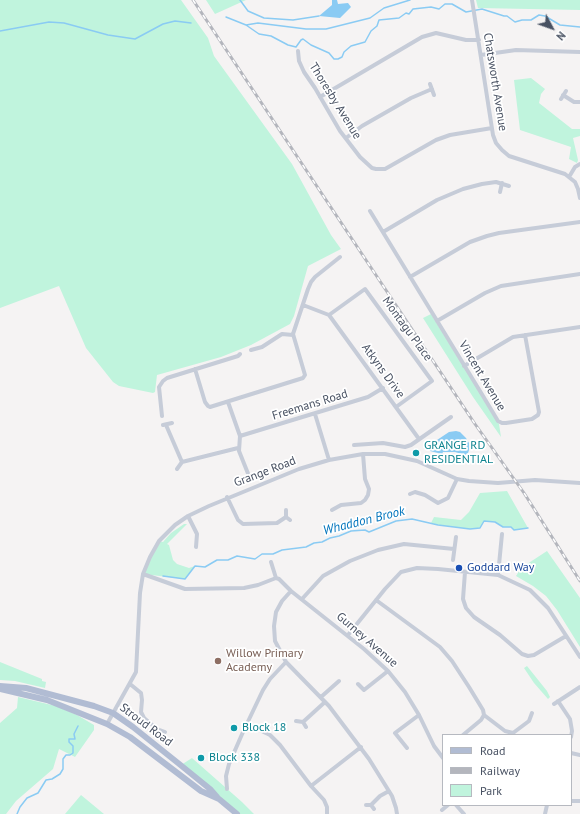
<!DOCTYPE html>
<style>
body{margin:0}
#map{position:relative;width:580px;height:814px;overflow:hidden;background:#f5f3f3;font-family:"PT Sans",sans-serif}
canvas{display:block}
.legend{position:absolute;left:442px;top:734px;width:130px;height:72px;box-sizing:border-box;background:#fff;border:1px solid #b6b9c0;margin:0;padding:5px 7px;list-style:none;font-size:12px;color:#485162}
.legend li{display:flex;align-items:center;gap:8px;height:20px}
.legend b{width:20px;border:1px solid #b6b9c0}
.north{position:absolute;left:532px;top:8px;width:40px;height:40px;-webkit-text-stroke:3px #fff;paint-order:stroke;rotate:131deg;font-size:11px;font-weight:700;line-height:16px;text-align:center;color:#485162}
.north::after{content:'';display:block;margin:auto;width:14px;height:18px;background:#485162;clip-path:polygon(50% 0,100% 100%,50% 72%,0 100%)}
</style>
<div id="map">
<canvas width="580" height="814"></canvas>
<ul class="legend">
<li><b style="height:5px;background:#b1bcd3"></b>Road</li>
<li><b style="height:5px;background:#b4b6bd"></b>Railway</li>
<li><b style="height:11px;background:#c0f4dd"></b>Park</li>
</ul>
<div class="north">N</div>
</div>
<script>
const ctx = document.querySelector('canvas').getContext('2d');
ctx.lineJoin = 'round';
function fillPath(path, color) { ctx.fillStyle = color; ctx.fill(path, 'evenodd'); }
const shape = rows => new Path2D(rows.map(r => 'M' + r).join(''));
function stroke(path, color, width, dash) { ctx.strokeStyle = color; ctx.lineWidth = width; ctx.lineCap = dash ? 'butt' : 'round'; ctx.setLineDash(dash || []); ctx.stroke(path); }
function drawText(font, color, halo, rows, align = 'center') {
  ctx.font = font + ' "PT Sans",sans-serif'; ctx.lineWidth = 3.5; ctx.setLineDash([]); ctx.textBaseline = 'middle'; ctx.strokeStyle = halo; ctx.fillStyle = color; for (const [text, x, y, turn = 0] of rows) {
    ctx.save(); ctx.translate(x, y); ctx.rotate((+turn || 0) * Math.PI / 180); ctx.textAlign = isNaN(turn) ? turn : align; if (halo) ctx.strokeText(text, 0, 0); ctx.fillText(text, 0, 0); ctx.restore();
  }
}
fillPath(shape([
 [0,0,181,0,208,38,214,56,292,164,331,235,341,249,308,266,294,316,290,324,251,345,221,357,157,375,155,392,153,393,119,386,113,382,86,348,59,286,0,308],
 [206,0,246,0,215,14],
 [476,0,580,0,580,10,478,8],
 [531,78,545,89,541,94,539,103,572,129,580,129,580,136,573,138,578,160,577,163,569,159,571,147,520,130,514,80],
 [431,314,499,424,501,437,473,397,423,318],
 [507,491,528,528,514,530,511,527,503,527,495,522,484,521,480,528,470,529,438,525,431,523,434,517,461,520,469,512,480,493],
 [184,524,187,524,167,544,169,545,173,560,177,564,189,568,195,566,185,579,143,574,159,541,163,542,171,533],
 [547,551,580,598,580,647,557,610,546,596,533,586,516,576,521,568],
 [0,662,42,679,42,681,46,682,45,688,15,681,0,680],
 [527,666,547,691,550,697,548,699,534,683,524,668],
 [18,697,56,706,77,715,94,725,94,730,75,757,59,749,53,769,16,801,6,814,0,814,0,723,17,708],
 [192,758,242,802,254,814,237,814,181,765],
 [81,795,104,814,65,814]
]), '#c0f4dd');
fillPath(shape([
 [332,0,337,0,338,4,348,3,351,7,340,18,319,16,332,5],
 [456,431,460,432,466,438,469,443,469,450,468,453,465,455,455,452,443,452,442,454,430,451,431,445,434,442,449,432]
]), '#8acbf3');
stroke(shape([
 [240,0,248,11,264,18,293,20,319,16],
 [226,17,246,25,259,34,271,36,288,45,296,47,301,40,303,39,311,45,329,53,334,59,338,59,342,57,344,52,351,46,365,42,371,31,377,26,379,20,399,18,406,13,409,14,413,9,431,7,439,9,445,4,452,4,466,12,482,9,504,16,507,16,515,22,522,20,531,20,539,15,545,16,560,25,580,27],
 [246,25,258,23,306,29,326,29,370,18,384,8,410,0],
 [0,31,49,22,64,23,108,35,135,39,163,24,175,21,191,23],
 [163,576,185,579,195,566,205,567,217,560,228,560,237,556,255,559,262,554,273,554,282,550,306,547,314,543,322,542,330,538,339,536,351,531,365,530,369,532,396,521,412,519,438,525,470,529,480,528,484,521,495,522,503,527,511,527,514,530,528,528],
 [17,814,20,807,27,798,38,793,46,780,52,779,60,774,63,769,63,759,66,755,70,755,73,753,73,746,69,742,69,739,75,739,74,734,78,726]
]), '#8acbf3', 1.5);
stroke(shape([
 [472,0,493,135,496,143,502,150,509,156,565,174,575,182,578,189,580,198],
 [298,51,299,61,304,72,315,88,340,131,360,157,372,168,376,169,385,169,436,140,450,135,492,128],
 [481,55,516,50,580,52],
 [430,84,434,95],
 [563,95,574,102,580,102],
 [320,97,422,37,436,33,466,40,479,40],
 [561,99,566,91],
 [346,138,362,126,411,98,432,89],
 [569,177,575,167,580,164],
 [500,192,502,183],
 [370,211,483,396,498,421,502,423,506,423,532,419,538,415,539,412,525,335],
 [383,232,437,200,463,189,482,184,496,182,509,186],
 [410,277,470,242,487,236,499,233,580,222],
 [303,305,329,315],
 [329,315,365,289,432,381,396,407],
 [329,315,419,439],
 [437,321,485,293,501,286,580,274],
 [251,350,262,347,282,334,293,335],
 [464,366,513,337,580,327],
 [195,369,205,402,208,406,210,407,303,378,305,375,293,334,308,289,311,282,315,277,340,257],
 [228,402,240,436,239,451,249,476,250,477,264,473],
 [315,414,329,460],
 [162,416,159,387,163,381,167,378,238,356,240,354],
 [163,425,172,423],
 [166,425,182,462,177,469],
 [240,436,368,397,383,388],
 [354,445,383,443,405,447,411,445,451,417],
 [182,462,238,448],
 [410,494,415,492,425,495,438,503,448,498,457,479],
 [227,497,238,520,243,524,277,523,286,517],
 [286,510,286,517,290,520],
 [332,510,341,505,361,503,365,500,368,495,369,489,365,479,363,454],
 [188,516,197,534,196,547],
 [453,560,456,537],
 [271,562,276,578,279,579,291,591,364,649,388,671,405,692,419,715,434,746,443,758],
 [465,572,463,599,466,608,474,617,500,635,522,654,528,656,534,655,566,636],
 [143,574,185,589,244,588,258,585,276,578],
 [498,575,502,534],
 [291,591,282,601,276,612,274,626,275,641,286,662,329,706,369,759,392,796,396,808,397,814],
 [302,599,323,576,350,561,378,550,404,544,454,549],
 [376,600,440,647,452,661,469,687,483,710,484,715],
 [348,635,385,589,401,572,417,568,438,569,498,575,530,590,548,608,580,657],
 [130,684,141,693,142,700,141,712,144,718,157,729,165,732],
 [358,684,364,690,388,671],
 [321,697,339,681],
 [558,701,570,719,572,731,571,737],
 [554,704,580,687],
 [484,715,505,731,513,733,529,721,532,713],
 [296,721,303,722,306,727],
 [303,722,325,702],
 [107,724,136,672,140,593,143,574,150,557,159,541,175,525,188,516,209,506,299,469,329,460,363,454,385,454,417,461,457,479,469,481,498,483,535,480,580,483],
 [247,724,270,735,280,745,311,786,324,800,327,807,327,814],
 [463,735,481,720,484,715],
 [407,748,395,733,419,715],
 [571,753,580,755],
 [311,786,361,747],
 [227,789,226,776,229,764,243,732,263,690,270,679,286,662],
 [571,801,580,801],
 [366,805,371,805,374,809],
 [371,805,380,796,389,791],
 [456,805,464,814],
 [442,810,448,805],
 [545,814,547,805]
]), '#c6ccd8', 4);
stroke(shape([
 [0,686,26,688,94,706,113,713,133,727,178,763,210,789,217,797],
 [0,689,47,700,107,724,130,737,201,791,219,799,237,814]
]), '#b1bcd3', 6);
const rail = shape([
 [193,0,475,424,524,493,580,581]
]);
stroke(rail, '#b4b6bd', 3);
stroke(rail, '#fff', 1.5, [4.5]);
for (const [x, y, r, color] of [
 [416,453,4,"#0f9aa8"],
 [459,568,4,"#1a4fb4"],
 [218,661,4,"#8d6e63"],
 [234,728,4,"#0f9aa8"],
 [201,758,4,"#0f9aa8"]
]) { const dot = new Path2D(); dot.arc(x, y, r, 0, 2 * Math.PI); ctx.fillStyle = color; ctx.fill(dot); stroke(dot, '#fff', 1.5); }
drawText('12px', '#485162', '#fff', [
 ["Chatsworth Avenue",495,82,81],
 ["Thoresby Avenue",335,101,58],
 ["Montagu Place",407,329,54],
 ["Atkyns Drive",383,371,54],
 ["Vincent Avenue",482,376,59],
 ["Freemans Road",310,405,-17],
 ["Grange Road",265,472,-21],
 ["Gurney Avenue",367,640,41],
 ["Stroud Road",146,725,37]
]);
drawText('12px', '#0d838f', '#fff', [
 ["GRANGE RD",424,446],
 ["RESIDENTIAL",424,460],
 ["Block 18",242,728],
 ["Block 338",209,758]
], 'left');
drawText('12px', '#164399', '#fff', [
 ["Goddard Way",467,568]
], 'left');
drawText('12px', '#785e54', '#fff', [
 ["Willow Primary",226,654],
 ["Academy",226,668]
], 'left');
drawText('italic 13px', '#0174bc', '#fff', [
 ["Whaddon Brook",364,521,-14]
]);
</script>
